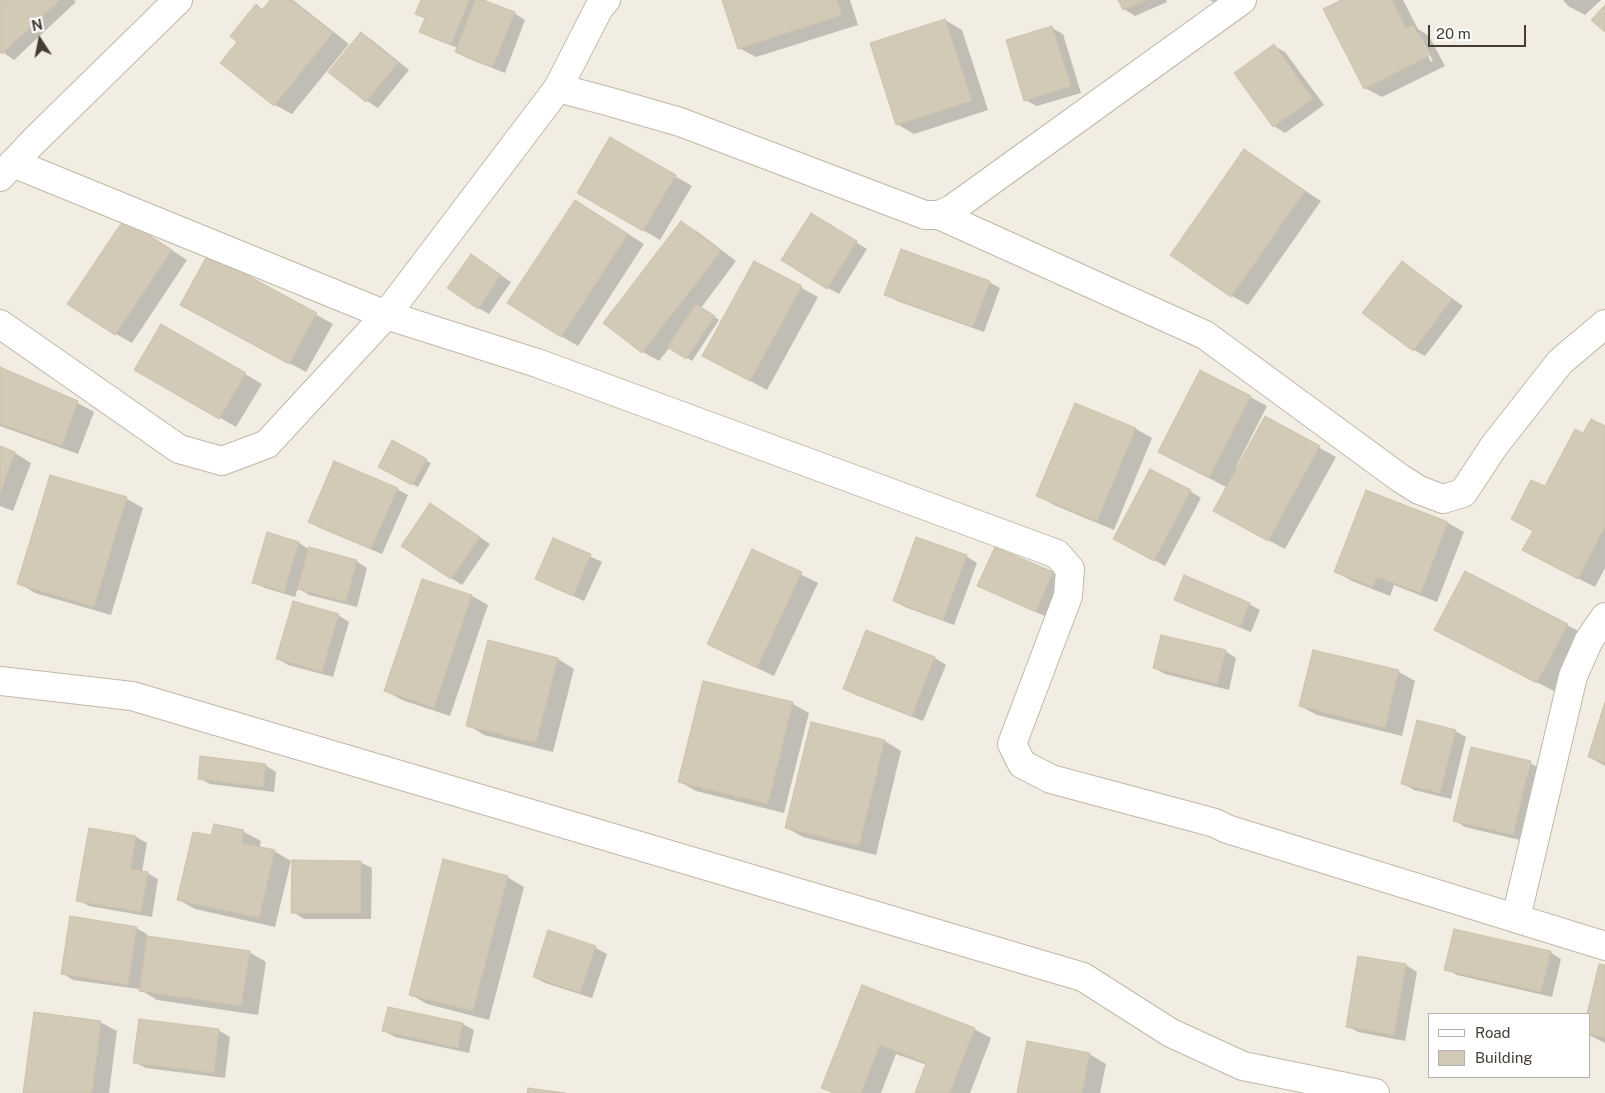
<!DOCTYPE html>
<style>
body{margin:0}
#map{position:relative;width:1605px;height:1093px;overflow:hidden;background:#f1ede2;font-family:"Public Sans",sans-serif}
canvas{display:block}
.legend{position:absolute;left:1428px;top:1013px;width:162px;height:65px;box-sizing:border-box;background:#fff;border:1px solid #b4b1ad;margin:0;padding:6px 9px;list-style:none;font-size:15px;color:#433d32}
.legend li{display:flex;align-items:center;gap:10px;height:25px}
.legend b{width:25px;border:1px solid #b4b1ad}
.north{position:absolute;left:15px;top:15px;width:50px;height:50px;-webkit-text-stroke:4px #fff;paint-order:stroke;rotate:349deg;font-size:14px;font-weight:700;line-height:20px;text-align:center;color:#433d32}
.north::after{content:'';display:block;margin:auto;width:18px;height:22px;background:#433d32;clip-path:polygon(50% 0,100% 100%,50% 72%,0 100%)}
.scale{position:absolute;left:1428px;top:25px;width:98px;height:22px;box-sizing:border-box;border:2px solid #433d32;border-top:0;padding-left:6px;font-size:15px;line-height:18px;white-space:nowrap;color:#433d32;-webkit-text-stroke:4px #fff;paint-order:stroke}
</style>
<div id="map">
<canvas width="1605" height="1093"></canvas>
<ul class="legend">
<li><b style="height:6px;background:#fff"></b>Road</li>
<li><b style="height:14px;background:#d3c9b7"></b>Building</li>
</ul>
<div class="north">N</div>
<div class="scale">20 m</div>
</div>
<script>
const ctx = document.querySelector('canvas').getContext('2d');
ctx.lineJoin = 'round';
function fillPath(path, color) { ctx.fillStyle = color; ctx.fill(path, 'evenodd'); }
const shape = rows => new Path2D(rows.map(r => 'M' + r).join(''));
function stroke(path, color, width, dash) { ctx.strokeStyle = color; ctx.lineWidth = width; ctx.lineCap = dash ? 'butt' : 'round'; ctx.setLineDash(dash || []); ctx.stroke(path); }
fillPath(shape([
 [0,0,74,0,76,2,14,60,0,50],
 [272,0,293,0,349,44,292,114,275,105,222,62,238,42,256,6,264,10],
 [423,0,480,0,514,13,525,20,505,73,467,58,456,52,458,48,432,38,421,32,426,19,417,14],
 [723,0,850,0,858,25,756,57,739,48],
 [1120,0,1166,0,1167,2,1135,16,1124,9],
 [1210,0,1219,0,1215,3],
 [1343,0,1403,0,1418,29,1429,36,1445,66,1382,97,1365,88],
 [1416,33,1418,33,1433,61,1431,62],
 [1563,0,1601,0,1585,15,1568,6],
 [945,20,962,30,988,110,914,134,897,124],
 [1052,28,1063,34,1081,93,1037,106,1025,100],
 [361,34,372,40,409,70,378,108,367,101,330,72],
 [1274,46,1285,52,1324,105,1285,133,1274,126,1236,73],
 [611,139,692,186,660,240,579,193],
 [1245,151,1321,201,1248,305,1232,296],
 [592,211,644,244,578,346,561,336],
 [822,221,867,249,839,294,828,288],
 [682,223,698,232,736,261,701,308,719,320,692,361,670,347,659,361,643,352],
 [141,230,187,260,132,343,116,334],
 [208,256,333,324,306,372,198,314],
 [472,256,511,282,489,314,478,308],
 [755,262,818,297,767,390,720,365],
 [1403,263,1463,306,1425,356,1414,350],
 [989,282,1000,288,984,332,897,301,886,294],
 [161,325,262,384,236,427,136,369],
 [0,368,78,403,94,412,78,454,0,426],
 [1201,371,1267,406,1236,467,1238,468,1266,418,1336,457,1285,549,1231,520,1228,488,1159,452],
 [1076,404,1136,429,1152,438,1114,530,1054,505,1038,496],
 [1605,428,1605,568,1595,587,1540,559,1534,531,1545,488,1584,435],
 [393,442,431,463,418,487,380,466],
 [0,448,15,453,31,463,13,511,0,506],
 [51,477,127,499,143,508,111,615,35,593,19,583],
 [397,489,408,495,382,554,320,528,309,522],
 [1190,491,1201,498,1165,566,1126,545],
 [1367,491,1448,523,1464,532,1437,602,1394,585,1390,596,1352,581,1336,572],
 [441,511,490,544,462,585,451,578],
 [554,539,602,562,584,601,537,579],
 [299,543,309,549,356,561,367,568,357,607,309,595,298,588,295,597,265,588,254,582],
 [995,549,1053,573,1064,580,1047,617,979,586],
 [752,550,818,583,774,676,725,653,708,644],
 [966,556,977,563,954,625,905,607,894,601],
 [423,580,472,596,488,605,450,716,402,700,386,691],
 [1176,599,1249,604,1260,610,1251,632,1187,606],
 [338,615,349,622,333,677,288,665,277,658],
 [1567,625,1584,634,1554,691,1452,639],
 [867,632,935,658,946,665,923,721,856,695,845,689],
 [1225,651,1236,658,1229,690,1165,674,1154,668],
 [1314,651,1399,672,1415,681,1402,736,1317,715,1300,706],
 [558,659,574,669,553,752,484,735,468,725],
 [793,704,809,713,784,813,696,791,680,782],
 [1605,706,1605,766,1589,757],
 [1455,731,1466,737,1451,799,1414,790,1403,784],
 [885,741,901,751,876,855,803,837,787,828],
 [1530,763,1541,769,1524,841,1465,827,1454,820],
 [265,765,276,772,274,792,210,784,199,778],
 [214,825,244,832,261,841,259,848,274,851,291,861,275,927,195,909,179,900,212,837],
 [136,837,147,843,142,872,147,873,158,879,152,917,89,906,78,900],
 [360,862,372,868,371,919,304,919,293,912],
 [507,877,524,887,489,1020,427,1004,410,994],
 [136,928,147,934,147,937,249,952,266,962,258,1015,157,1000,139,989,73,980,62,973],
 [549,932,596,948,607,954,592,998,545,983,534,977],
 [1550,952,1561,959,1552,997,1457,975,1446,969],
 [1359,957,1406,965,1417,972,1405,1041,1358,1032,1347,1026],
 [1600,965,1605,966,1605,1043,1589,1035,1588,1014],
 [862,987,974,1029,991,1038,970,1093,916,1093,927,1065,896,1054,881,1093,832,1093,823,1088],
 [100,1022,117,1031,109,1093,24,1093],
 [463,1024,474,1030,469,1053,395,1037,384,1031],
 [218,1030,230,1037,225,1078,146,1068,134,1062],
 [1089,1054,1106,1064,1100,1093,1018,1093]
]), '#0003');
const building = shape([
 [0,0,60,0,2,54,0,52,0,0],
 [270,0,291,0,333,33,274,106,220,63,237,42,230,36,256,4,262,10,270,0],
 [421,0,469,0,451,45,419,32,425,18,415,14,421,0],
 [475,0,483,0,515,12,493,67,455,52,475,0],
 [722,0,837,0,842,15,738,49,722,0],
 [1118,0,1147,0,1123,10,1118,0],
 [1341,0,1392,0,1406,28,1413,25,1429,56,1364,89,1323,9,1341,0],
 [1605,5,1605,32,1591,20,1605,5],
 [945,19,972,101,896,125,870,43,945,19],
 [1052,26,1071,86,1024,101,1006,40,1052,26],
 [361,32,398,63,366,102,328,72,361,32],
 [1274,44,1313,99,1273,127,1234,73,1274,44],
 [610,137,676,175,643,231,577,193,610,137],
 [1244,149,1305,191,1231,297,1170,255,1244,149],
 [575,200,628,234,561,337,507,303,575,200],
 [811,213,857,241,827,289,781,260,811,213],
 [124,219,172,250,115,335,67,304,124,219],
 [681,221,721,251,642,353,603,323,681,221],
 [901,249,990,281,973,327,884,295,901,249],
 [208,254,317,313,289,364,180,305,208,254],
 [471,254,501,275,478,309,447,288,471,254],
 [754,261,802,286,750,381,702,356,754,261],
 [1402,261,1452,299,1413,351,1362,313,1402,261],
 [696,304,715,316,686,359,667,347,696,304],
 [161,324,246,373,219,419,134,370,161,324],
 [0,367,78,401,62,446,0,424,0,367],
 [1200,370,1251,396,1209,478,1158,452,1200,370],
 [1075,403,1136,428,1097,521,1036,496,1075,403],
 [1265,416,1320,446,1268,541,1213,511,1265,416],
 [1591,419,1605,426,1605,527,1578,579,1522,550,1533,531,1511,519,1531,480,1545,486,1575,429,1583,433,1591,419],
 [392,440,427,459,412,485,378,467,392,440],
 [0,446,15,452,0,494,0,446],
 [334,461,398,488,371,549,308,522,334,461],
 [1150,469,1191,490,1154,561,1113,539,1150,469],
 [50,475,127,497,94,607,17,584,50,475],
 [1366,490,1448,522,1421,593,1377,577,1373,587,1334,572,1366,490],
 [430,503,480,537,451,579,401,546,430,503],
 [267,532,299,542,284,592,252,583,267,532],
 [916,537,967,555,943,620,893,601,916,537],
 [553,538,591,554,573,596,535,579,553,538],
 [309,547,357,560,346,602,297,589,309,547],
 [995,547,1053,572,1036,612,977,586,995,547],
 [752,549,802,572,757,668,707,644,752,549],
 [1465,571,1568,624,1537,683,1434,630,1465,571],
 [1184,575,1250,603,1240,627,1174,600,1184,575],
 [422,579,472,595,434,708,384,691,422,579],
 [293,601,339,614,322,672,276,659,293,601],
 [866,630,935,657,912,716,843,689,866,630],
 [1161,635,1226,650,1217,684,1153,668,1161,635],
 [488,640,558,658,536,743,466,726,488,640],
 [1313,650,1399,670,1385,728,1299,706,1313,650],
 [703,681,793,702,768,804,678,782,703,681],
 [1605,702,1605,763,1588,757,1605,702],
 [1417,720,1456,730,1440,793,1401,784,1417,720],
 [811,722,885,740,859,846,785,828,811,722],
 [1471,747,1531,761,1513,835,1453,821,1471,747],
 [200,756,266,764,263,787,198,779,200,756],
 [214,824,244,830,242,843,275,850,259,918,177,900,193,832,211,835,214,824],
 [89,828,136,836,131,869,148,872,141,912,76,901,89,828],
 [443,859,508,876,473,1011,409,995,443,859],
 [292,860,361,861,361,913,291,913,292,860],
 [70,916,137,927,128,985,61,974,70,916],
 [1454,929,1551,951,1541,992,1444,970,1454,929],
 [548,930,596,946,580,993,533,977,548,930],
 [147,936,250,951,241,1006,139,991,147,936],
 [1358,956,1406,964,1394,1035,1346,1027,1358,956],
 [1599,964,1605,965,1605,1038,1589,1034,1589,1014,1587,1014,1599,964],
 [862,985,975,1028,950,1093,915,1093,926,1063,880,1045,861,1093,834,1093,821,1088,862,985],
 [388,1007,463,1023,458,1048,382,1031,388,1007],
 [34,1012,101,1021,92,1093,23,1093,34,1012],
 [139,1019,219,1029,214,1073,133,1063,139,1019],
 [1027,1041,1090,1053,1082,1093,1017,1093,1027,1041],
 [528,1088,565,1093,527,1093,528,1088]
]);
fillPath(building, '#d3c9b7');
stroke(building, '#cec1aa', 1);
const minor = shape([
 [558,88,607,101,680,122,925,215,939,215,1205,335,1400,478,1419,490,1443,499,1463,493,1494,446,1560,362,1605,324],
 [13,163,386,315,537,363,1057,554,1070,569,1068,596,1012,744,1022,764,1051,779,1215,823,1227,829,1605,946],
 [0,177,35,140,178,0],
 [939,215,952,209,1242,0],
 [0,324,179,449,222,461,267,444,386,315,558,88,599,8,606,0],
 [0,681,132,696,1083,977,1171,1033,1243,1066,1375,1093],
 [1516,918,1573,676,1589,640,1605,617]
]);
stroke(minor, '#c0b8a7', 30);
stroke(minor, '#fff', 28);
</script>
